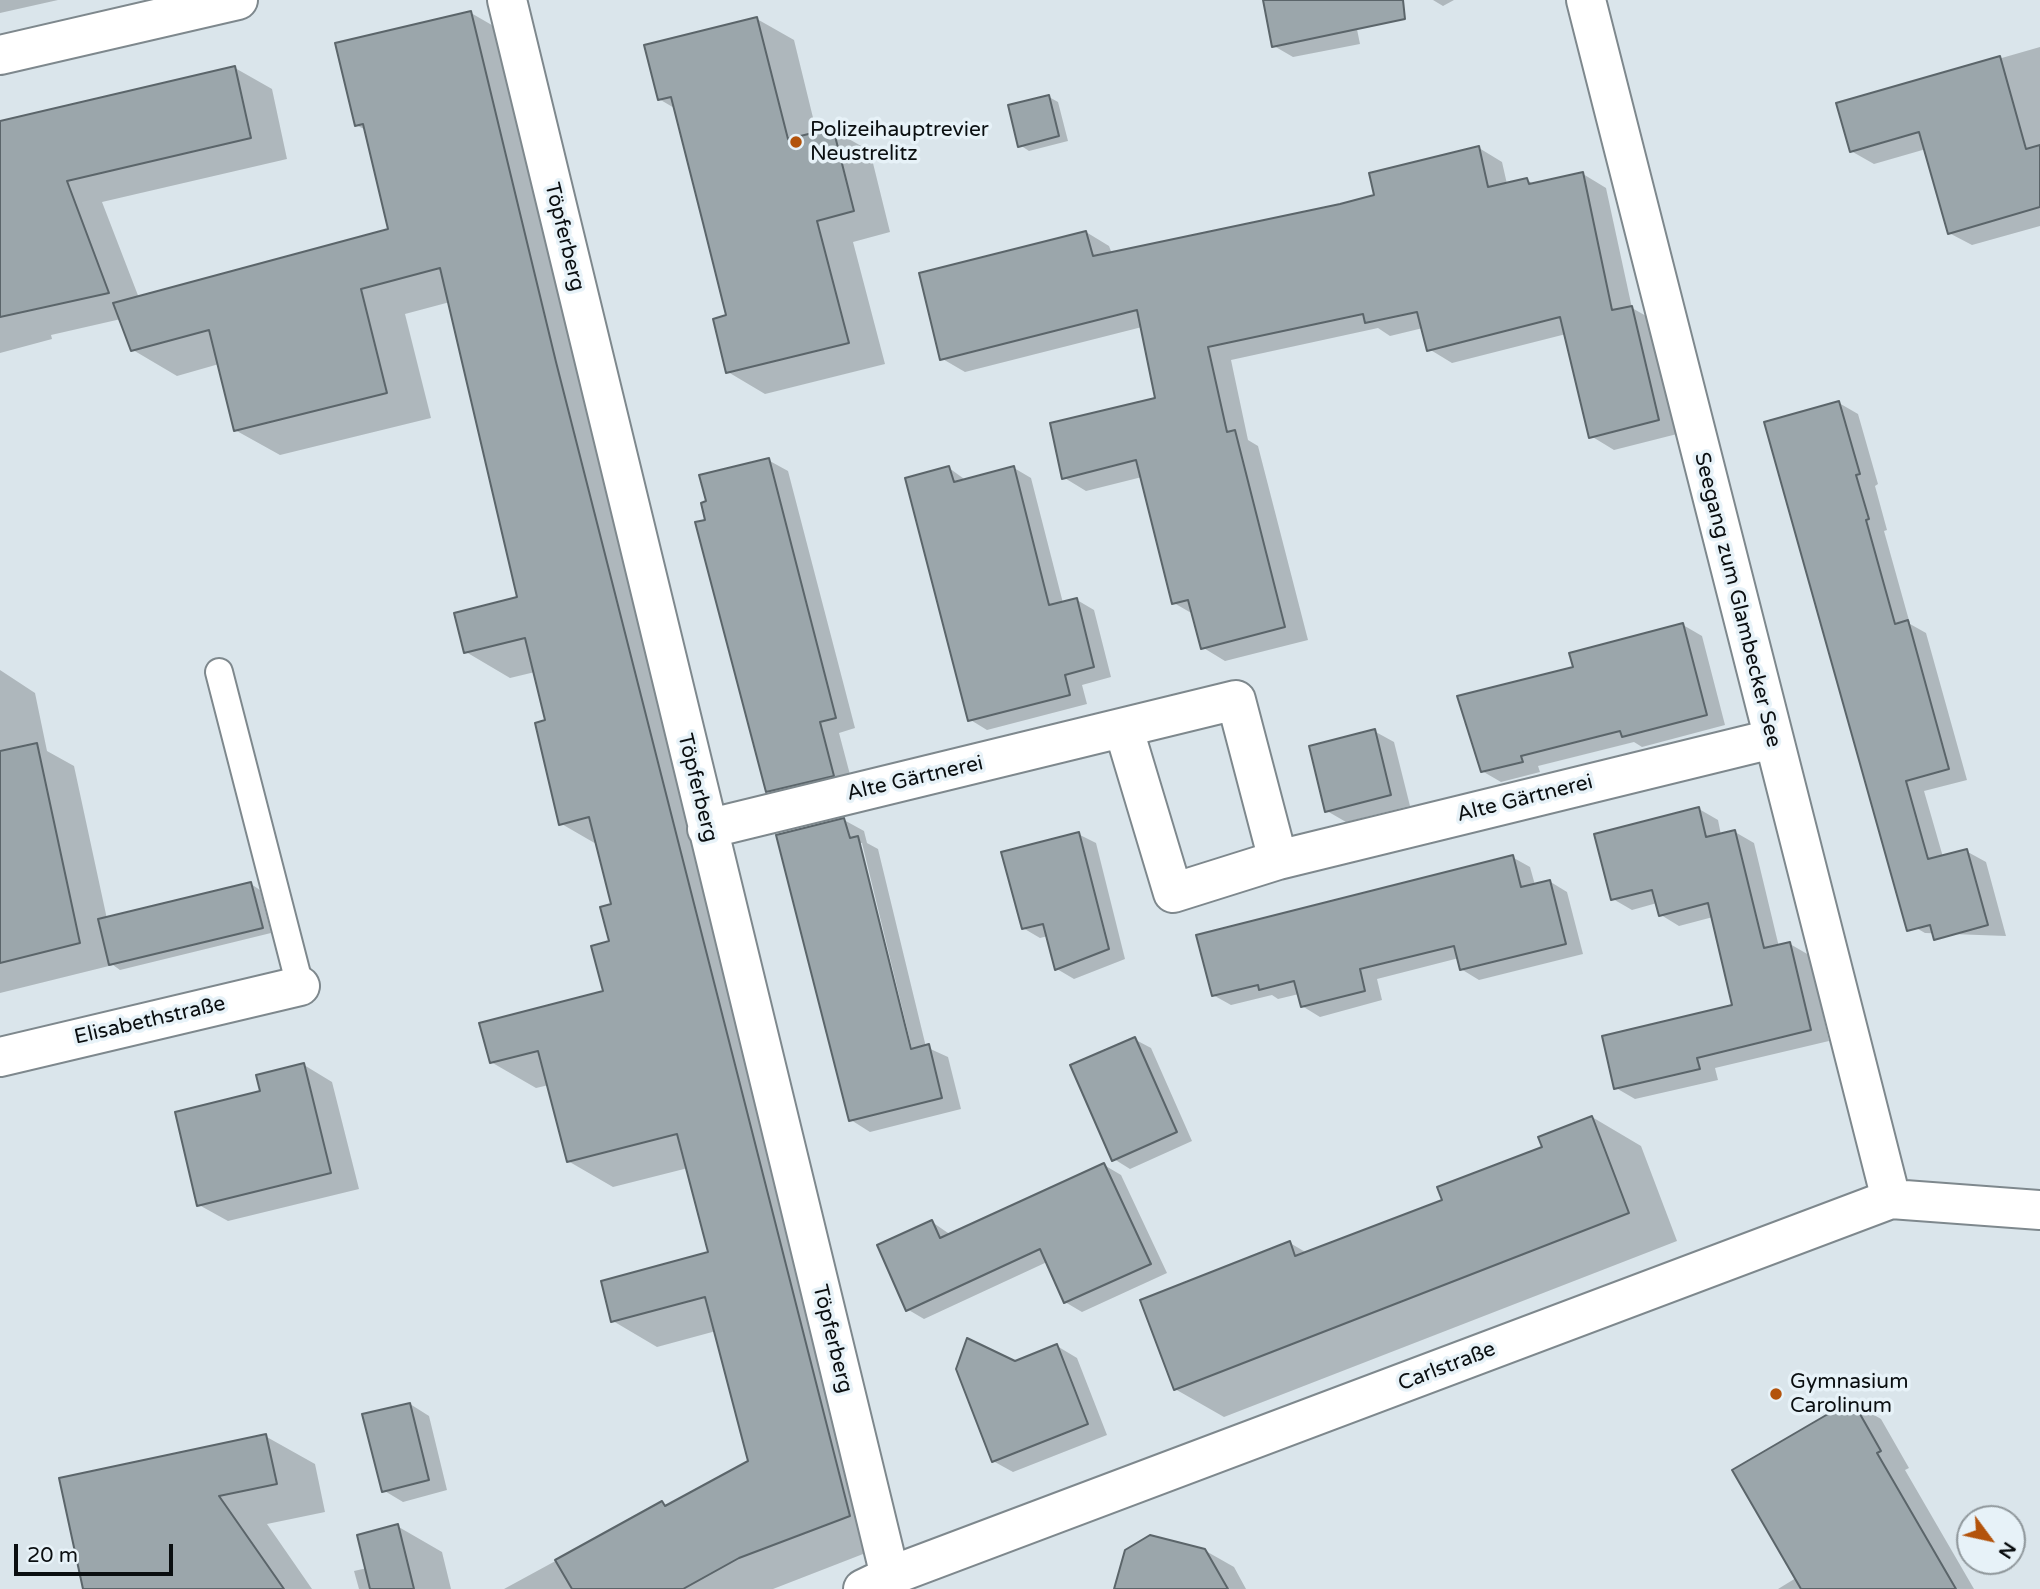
<!DOCTYPE html>
<meta charset="utf-8">
<style>
body{margin:0}
#map{position:relative;width:2040px;height:1589px;overflow:hidden;background:#dae5eb;font-family:"Varela Round",sans-serif}
canvas{display:block}
.north{position:absolute;left:1956px;top:1505px;width:70px;height:70px;box-sizing:border-box;background:#e7f2f8;border:2px solid #8f979b;border-radius:50%;rotate:123deg;font-size:19px;font-weight:700;line-height:28px;text-align:center;color:#0a0e10}
.north::after{content:'';display:block;margin:auto;width:24px;height:32px;background:#b3530b;clip-path:polygon(50% 0,100% 100%,50% 72%,0 100%)}
.scale{position:absolute;left:14px;top:1544px;width:159px;height:32px;box-sizing:border-box;border:4px solid #0a0e10;border-top:0;padding-left:9px;font-size:21px;line-height:24px;white-space:nowrap;color:#0a0e10;-webkit-text-stroke:5px #e7f2f8;paint-order:stroke}
</style>
<div id="map">
<canvas width="2040" height="1589"></canvas>
<div class="north">N</div>
<div class="scale">20 m</div>
</div>
<script>
const ctx = document.querySelector('canvas').getContext('2d');
ctx.lineJoin = 'round';
function fillPath(path, color) { ctx.fillStyle = color; ctx.fill(path, 'evenodd'); }
const shape = rows => new Path2D(rows.map(r => 'M' + r).join(''));
function stroke(path, color, width, dash) { ctx.strokeStyle = color; ctx.lineWidth = width; ctx.lineCap = dash ? 'butt' : 'round'; ctx.setLineDash(dash || []); ctx.stroke(path); }
function drawText(font, color, halo, rows, align = 'center') {
  ctx.font = font + ' "Varela Round",sans-serif'; ctx.lineWidth = 7; ctx.setLineDash([]); ctx.textBaseline = 'middle'; ctx.strokeStyle = halo; ctx.fillStyle = color; for (const [text, x, y, turn = 0] of rows) {
    ctx.save(); ctx.translate(x, y); ctx.rotate((+turn || 0) * Math.PI / 180); ctx.textAlign = isNaN(turn) ? turn : align; if (halo) ctx.strokeText(text, 0, 0); ctx.fillText(text, 0, 0); ctx.restore();
  }
}
fillPath(shape([
 [0,0,58,0,0,13],
 [1265,0,1351,0,1360,44,1293,57,1274,46],
 [1433,0,1454,0,1443,6],
 [471,13,516,39,894,1542,773,1589,504,1589,662,1503,668,1506,750,1462,716,1331,657,1347,613,1321,710,1254,688,1168,613,1187,568,1161,549,1085,536,1088,491,1062,605,992,613,905,598,845,560,823,547,722,535,672,510,678,466,652,519,598,450,302,405,314,431,418,280,455,235,430,219,364,177,376,133,350,121,319,51,335,52,339,0,353,0,122,235,68,272,89,287,159,102,202,139,298,390,230,366,130,356,125],
 [757,19,794,40,817,134,833,130,870,151,890,232,853,242,885,364,765,394,728,372,728,316,676,109,659,99],
 [2040,47,2040,226,1972,245,1949,233,1926,149,1874,164,1851,151,1838,105],
 [1049,97,1058,102,1068,141,1029,151,1020,145],
 [1479,148,1502,162,1507,184,1527,180,1535,185,1583,174,1606,188,1632,308,1655,321,1681,433,1614,450,1591,436,1566,334,1452,363,1429,349,1423,328,1390,336,1378,328,1231,360,1248,440,1258,446,1308,640,1225,661,1202,647,1193,614,1174,603,1142,477,1086,491,1063,477,1158,399,1142,327,965,372,941,358,1086,232,1109,246,1112,254,1341,206,1376,196],
 [1839,403,1858,414,1878,484,1875,486,1887,530,1884,531,1910,624,1926,633,1967,780,1924,791,1943,857,1966,851,1986,862,2006,936,1925,933,1906,922],
 [768,460,788,471,855,728,839,733,853,786,787,802,768,791,707,521],
 [949,468,967,481,1014,468,1031,478,1063,603,1077,600,1094,610,1111,677,1082,685,1087,704,987,730,969,719],
 [1683,625,1702,636,1725,725,1642,747,1634,742,1538,766,1540,772,1501,782,1482,771,1575,668],
 [0,670,35,693,47,751,74,766,107,919,251,884,260,890,271,933,120,970,113,965,0,993],
 [1374,731,1394,742,1410,806,1346,822,1327,811],
 [1699,809,1718,820,1721,835,1735,832,1754,843,1779,947,1790,944,1809,955,1829,1041,1715,1068,1718,1080,1635,1099,1616,1088,1734,1006,1713,917,1679,926,1661,915,1657,903,1632,910,1613,899],
 [844,820,864,831,867,843,878,849,926,1047,948,1057,961,1109,870,1132,851,1120],
 [858,843,862,843,914,1057,911,1058],
 [1078,834,1096,843,1125,959,1074,979,1057,969,1048,936,1040,938,1023,928],
 [1512,857,1530,867,1535,885,1549,881,1567,892,1583,954,1479,980,1461,969,1459,958,1377,979,1382,1000,1320,1017,1302,1006,1299,994,1278,999,1272,995,1231,1005,1213,995],
 [1134,1039,1151,1048,1192,1141,1130,1169,1114,1159],
 [304,1065,332,1082,359,1189,228,1221,199,1205,262,1092],
 [1592,1117,1641,1146,1677,1241,1224,1417,1175,1389,1290,1243,1307,1253,1444,1201,1544,1148],
 [1104,1165,1121,1175,1167,1273,1082,1312,1065,1302,1047,1262,924,1319,907,1309,932,1222,951,1235],
 [1057,1346,1077,1358,1107,1435,1013,1472,993,1461,1015,1363],
 [1852,1402,1881,1419,1909,1468,1905,1470,1974,1589,1778,1589,1796,1578],
 [410,1404,429,1416,447,1490,403,1502,383,1490],
 [265,1436,315,1464,325,1512,267,1524,312,1589,85,1589],
 [397,1526,442,1552,451,1589,359,1589,354,1571,367,1568],
 [1204,1550,1234,1567,1246,1589,1116,1589]
]), '#0003');
const building = shape([
 [1263,0,1403,0,1405,19,1272,47,1263,0],
 [471,11,556,362,850,1516,739,1558,683,1589,572,1589,555,1560,662,1501,665,1506,748,1461,705,1297,611,1322,601,1281,708,1252,677,1134,567,1162,538,1051,490,1063,479,1023,603,991,591,946,609,941,600,907,611,904,589,817,559,825,535,723,545,720,525,638,464,653,454,613,517,597,440,268,361,289,387,393,234,431,209,330,131,351,113,303,388,229,363,124,355,126,335,43,471,11],
 [757,17,788,139,833,128,854,211,817,221,849,343,726,373,713,319,726,315,703,223,671,97,658,100,644,45,757,17],
 [2000,56,2026,149,2040,145,2040,207,1948,234,1919,132,1850,152,1836,103,2000,56],
 [235,66,251,138,67,181,109,293,0,317,0,121,235,66],
 [1049,95,1059,136,1018,147,1008,105,1049,95],
 [1479,146,1488,187,1527,178,1529,184,1583,172,1612,310,1632,306,1659,420,1589,438,1560,317,1427,351,1417,312,1365,323,1363,314,1208,347,1227,432,1235,430,1285,627,1201,649,1188,600,1172,604,1136,460,1062,479,1050,423,1155,398,1137,310,940,360,919,273,1086,231,1093,256,1340,204,1374,195,1369,173,1479,146],
 [1839,401,1860,474,1856,475,1869,519,1866,520,1895,624,1908,620,1949,769,1906,781,1928,859,1967,849,1988,925,1934,940,1930,925,1907,931,1764,422,1839,401],
 [769,458,836,718,820,722,834,776,766,792,695,522,705,520,701,503,706,501,699,475,769,458],
 [949,466,954,482,1014,466,1049,605,1077,598,1094,667,1065,675,1070,695,968,721,905,478,949,466],
 [1683,623,1707,715,1622,737,1620,731,1521,756,1523,762,1481,772,1457,696,1573,667,1569,653,1683,623],
 [1375,729,1391,795,1325,812,1309,746,1375,729],
 [37,743,80,943,0,963,0,751,37,743],
 [1699,807,1706,837,1735,830,1764,948,1790,942,1811,1030,1697,1058,1700,1069,1614,1089,1602,1036,1732,1005,1708,903,1659,916,1652,890,1611,900,1594,834,1699,807],
 [844,818,850,838,858,836,911,1049,929,1044,942,1098,849,1121,776,835,844,818],
 [1079,832,1109,949,1055,970,1043,924,1022,929,1001,852,1079,832],
 [1513,855,1521,887,1550,880,1566,944,1460,970,1454,946,1360,969,1365,991,1301,1007,1294,981,1259,990,1258,985,1212,996,1196,935,1513,855],
 [251,882,263,928,109,965,98,919,251,882],
 [1135,1037,1177,1132,1112,1161,1070,1065,1135,1037],
 [304,1063,331,1173,197,1206,175,1112,260,1091,256,1075,304,1063],
 [1592,1116,1629,1213,1174,1390,1140,1300,1290,1241,1295,1256,1442,1200,1437,1187,1542,1147,1538,1137,1592,1116],
 [1104,1163,1151,1264,1064,1303,1040,1249,906,1311,877,1245,932,1220,940,1238,1104,1163],
 [967,1338,1015,1361,1057,1344,1088,1424,992,1462,956,1369,967,1338],
 [1852,1400,1881,1451,1877,1453,1956,1589,1801,1589,1732,1470,1852,1400],
 [410,1403,429,1480,382,1492,362,1414,410,1403],
 [266,1434,277,1484,219,1496,284,1589,83,1589,59,1478,266,1434],
 [398,1524,414,1589,370,1589,357,1535,398,1524],
 [1150,1535,1205,1549,1228,1589,1114,1589,1125,1550,1150,1535]
]);
fillPath(building, '#9ba6ab');
stroke(building, '#5b656a', 2);
const service = shape([
 [219,672,300,986]
]);
const minor = shape([
 [507,0,890,1576],
 [1586,0,1891,1199],
 [0,55,238,0],
 [1124,730,1173,893,1278,860,1772,739],
 [707,829,1236,700,1278,860],
 [0,1057,300,986],
 [863,1589,890,1576,1891,1199,2040,1210]
]);
stroke(service, '#7e888d', 30);
stroke(minor, '#7e888d', 42);
stroke(service, '#fff', 26);
stroke(minor, '#fff', 38);
for (const [x, y, r, color] of [
 [796,142,7,"#b3530b"],
 [1776,1394,7,"#b3530b"]
]) { const dot = new Path2D(); dot.arc(x, y, r, 0, 2 * Math.PI); ctx.fillStyle = color; ctx.fill(dot); stroke(dot, '#e7f2f8', 2.5); }
drawText('21px', '#0a0e10', '#e7f2f8', [
 ["Polizeihauptrevier",810,130],
 ["Neustrelitz",810,154],
 ["Gymnasium",1790,1382],
 ["Carolinum",1790,1406]
], 'left');
drawText('21px', '#0a0e10', '#e7f2f8', [
 ["Töpferberg",564,237,76],
 ["Seegang zum Glambecker See",1737,600,76],
 ["Alte Gärtnerei",915,779,-13],
 ["Töpferberg",697,788,76],
 ["Alte Gärtnerei",1525,799,-14],
 ["Elisabethstraße",150,1021,-13],
 ["Töpferberg",832,1339,76],
 ["Carlstraße",1447,1367,-21]
]);
</script>
